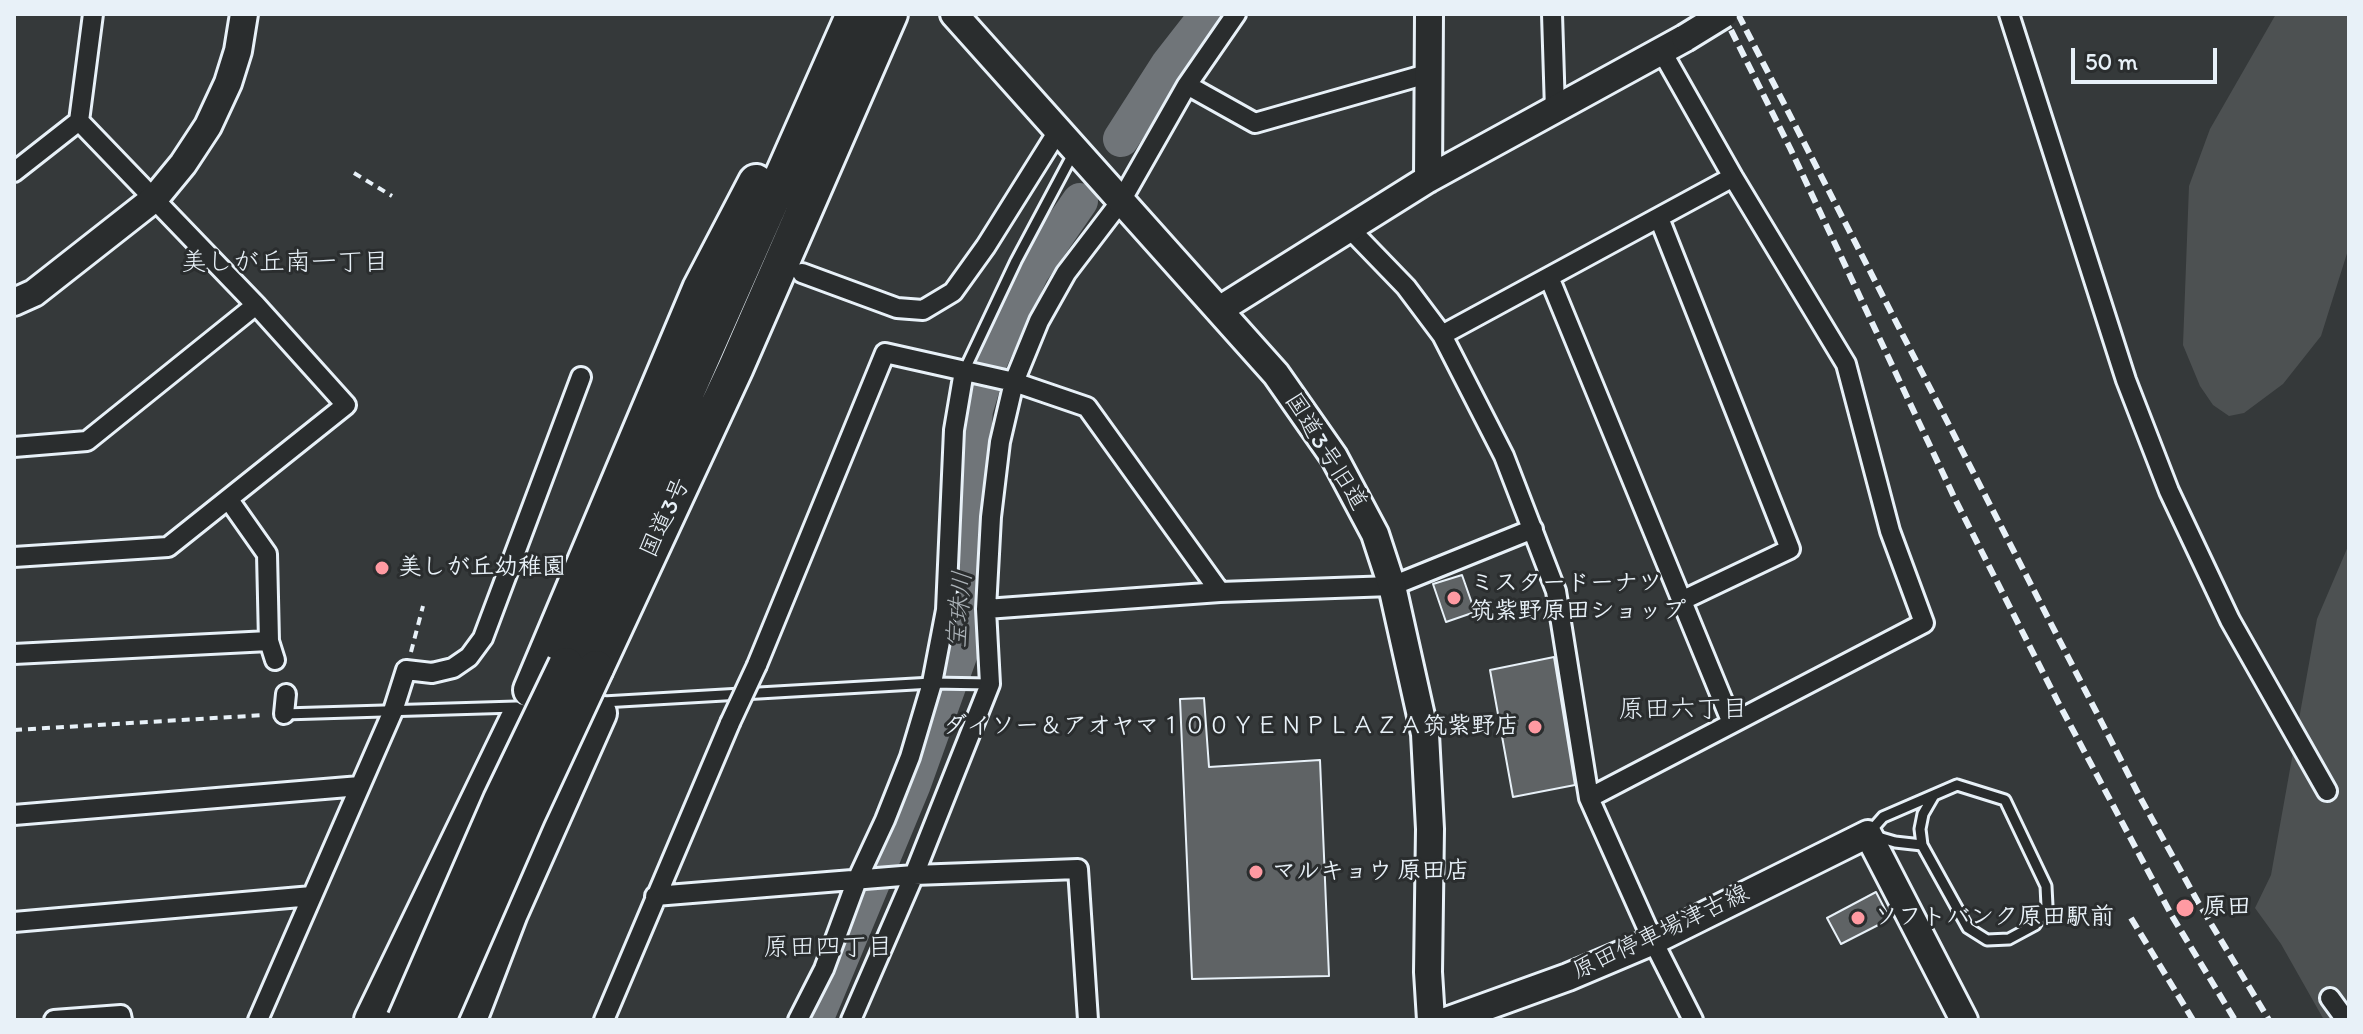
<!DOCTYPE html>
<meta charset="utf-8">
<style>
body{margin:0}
#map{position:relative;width:2363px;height:1034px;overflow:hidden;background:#35393a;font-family:Itim,sans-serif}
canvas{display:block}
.frame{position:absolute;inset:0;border:16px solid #e8f1f8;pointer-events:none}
.scale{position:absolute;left:2071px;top:48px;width:146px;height:36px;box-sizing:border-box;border:4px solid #e8f1f8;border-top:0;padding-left:10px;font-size:24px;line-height:28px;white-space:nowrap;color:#e8f1f8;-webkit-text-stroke:6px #2a2d2e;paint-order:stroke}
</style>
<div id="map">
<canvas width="2363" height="1034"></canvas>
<div class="frame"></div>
<div class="scale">50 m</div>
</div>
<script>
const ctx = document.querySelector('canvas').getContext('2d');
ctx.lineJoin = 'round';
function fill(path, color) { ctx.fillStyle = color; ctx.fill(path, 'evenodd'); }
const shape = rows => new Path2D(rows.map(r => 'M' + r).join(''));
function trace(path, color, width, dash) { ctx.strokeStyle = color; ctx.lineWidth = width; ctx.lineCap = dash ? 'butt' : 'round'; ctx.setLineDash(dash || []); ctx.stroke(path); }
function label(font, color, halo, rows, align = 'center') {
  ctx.font = font + ' Itim,"Klee One",sans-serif'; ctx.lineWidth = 6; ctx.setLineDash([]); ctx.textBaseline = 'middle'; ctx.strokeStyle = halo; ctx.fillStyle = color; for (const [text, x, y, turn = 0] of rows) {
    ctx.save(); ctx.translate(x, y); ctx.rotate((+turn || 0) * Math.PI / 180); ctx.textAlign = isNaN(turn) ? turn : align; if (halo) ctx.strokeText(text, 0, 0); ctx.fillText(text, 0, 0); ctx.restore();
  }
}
fill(shape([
 [2276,14,2349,14,2349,247,2321,336,2283,384,2244,413,2229,416,2213,405,2200,386,2183,345,2189,186,2210,129],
 [2349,544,2349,1020,2324,1020,2281,944,2255,908,2271,875,2317,619]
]), '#4d5152');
trace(shape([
 [1121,139,1169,64,1208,14],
 [815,1020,913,784,960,653,960,592,975,410,990,360,1031,272,1080,201]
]), '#707579', 36);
const building = shape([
 [1462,575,1475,612,1446,622,1433,584,1462,575],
 [1554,657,1575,785,1513,797,1490,670,1554,657],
 [1204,698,1209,767,1320,760,1329,976,1192,979,1180,699,1204,698],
 [1876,892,1890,919,1841,944,1827,918,1876,892]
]);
fill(building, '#5f6365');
trace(building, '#e8f1f8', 2);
const lane = shape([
 [964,371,1016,261,1074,152],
 [603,702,932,683,990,684],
 [284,714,516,707],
 [1957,785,2005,800,2046,886,2047,906,2035,925,2009,939,1987,940,1968,928,1922,845,1895,842,1868,834,1883,817,1957,785],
 [1922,845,1920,829,1923,814,1934,795]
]);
const street = shape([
 [1552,14,1555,110],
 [2009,14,2126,380,2169,491,2230,620,2327,791],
 [1187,85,1255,123,1427,74],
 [14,172,79,121,93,14],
 [1659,218,1790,549,1681,601],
 [1349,228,1406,287,1442,335,1504,456,1556,591,1589,798,1653,941,1693,1020],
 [802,273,897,308,923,310,953,292,986,246,1058,131],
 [1549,277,1732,723],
 [1442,335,1733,177],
 [14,447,87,441,256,305],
 [229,500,267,554,269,641,275,660],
 [14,557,168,547,346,405,256,305,79,121],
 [986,609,1220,592,1392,586,1533,529],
 [14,654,269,641],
 [757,665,885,353,1014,382,1087,407,1220,592],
 [284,714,286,694],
 [1589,798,1924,623,1890,531,1846,364,1733,177,1661,50],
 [14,815,360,786],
 [655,896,914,875,1078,869,1088,1020],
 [14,922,312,896],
 [2330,998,2346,1020],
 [54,1020,121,1015,122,1020],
 [258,1020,393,711,406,670,432,673,453,668,469,657,483,638,581,377],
 [604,1020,730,723],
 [798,1020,824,969,857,880,885,820,910,757,932,683,946,610,954,430,964,371],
 [851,1020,914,875,990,684,986,609,991,517,1000,442,1014,382,1039,321,1066,273,1121,201,1187,85,1236,14]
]);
const secondary = shape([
 [954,14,1276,374,1334,457,1375,534,1392,586,1425,734,1430,829,1428,972,1431,1020],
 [1428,179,1429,14],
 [14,302,34,293,155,198,183,164,208,126,228,83,238,51,244,14],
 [1219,310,1428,179,1685,38],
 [1449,1020,1568,977,1653,941,1868,834,1964,1020]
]);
const highway = shape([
 [566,665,854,14],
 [596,668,736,367,890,14],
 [531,690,700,289,756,182],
 [372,1020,517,721],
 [469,1020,510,913,599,713]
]);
trace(lane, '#e8f1f8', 15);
trace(street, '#e8f1f8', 24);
trace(secondary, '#e8f1f8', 32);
trace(highway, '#e8f1f8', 40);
trace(shape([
 [354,173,392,196],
 [411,652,423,606],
 [14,730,265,715]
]), '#e8f1f8', 4, [8, 6]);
trace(lane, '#2a2d2e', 9);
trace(street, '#2a2d2e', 18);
trace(secondary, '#2a2d2e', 26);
trace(highway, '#2a2d2e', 34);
trace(shape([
 [1723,14,1790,148,1955,499,2058,702,2172,916,2235,1020],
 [1738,14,2141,799,2198,902,2269,1020],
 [2131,918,2193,1020]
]), '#e8f1f8', 6, [12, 6]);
const streetBridge = shape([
 [730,723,757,665]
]);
const secondaryBridge = shape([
 [1685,38,1724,14]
]);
const highwayBridge = shape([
 [405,1020,501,800,566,665],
 [438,1020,528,814,596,668]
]);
trace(streetBridge, '#e8f1f8', 24, []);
trace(secondaryBridge, '#e8f1f8', 32, []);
trace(highwayBridge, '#e8f1f8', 40, []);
trace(streetBridge, '#2a2d2e', 18);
trace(secondaryBridge, '#2a2d2e', 26);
trace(highwayBridge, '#2a2d2e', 34);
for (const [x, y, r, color] of [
 [382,568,8,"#ff9aa2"],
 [1454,598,8,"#ff9aa2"],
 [1535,727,8,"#ff9aa2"],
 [1256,872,8,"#ff9aa2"],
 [2185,908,10,"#ff9aa2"],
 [1858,918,8,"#ff9aa2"]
]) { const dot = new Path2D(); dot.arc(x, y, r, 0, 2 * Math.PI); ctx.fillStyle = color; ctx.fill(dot); trace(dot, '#2a2d2e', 3); }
label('24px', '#e8f1f8', '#2a2d2e', [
 ["国道3号旧道",1325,452,58],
 ["国道3号",666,518,-65],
 ["原田停車場津古線",1661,933,-25]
]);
label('bold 24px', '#e8f1f8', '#2a2d2e', [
 ["美しが丘幼稚園",398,568],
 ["ミスタードーナツ",1470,584],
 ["筑紫野原田ショップ",1470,612],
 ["ダイソー＆アオヤマ１００ＹＥＮＰＬＡＺＡ筑紫野店",1519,727,"right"],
 ["マルキョウ 原田店",1272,872],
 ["原田",2203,908],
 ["ソフトバンク原田駅前",1874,918]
], 'left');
label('26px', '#e8f1f8', '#2a2d2e', [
 ["美しが丘南一丁目",285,263],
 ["原田六丁目",1683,710],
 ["原田四丁目",828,948]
]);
label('italic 26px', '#acb3b8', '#2a2d2e', [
 ["宝珠川",961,610,-85]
]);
</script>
